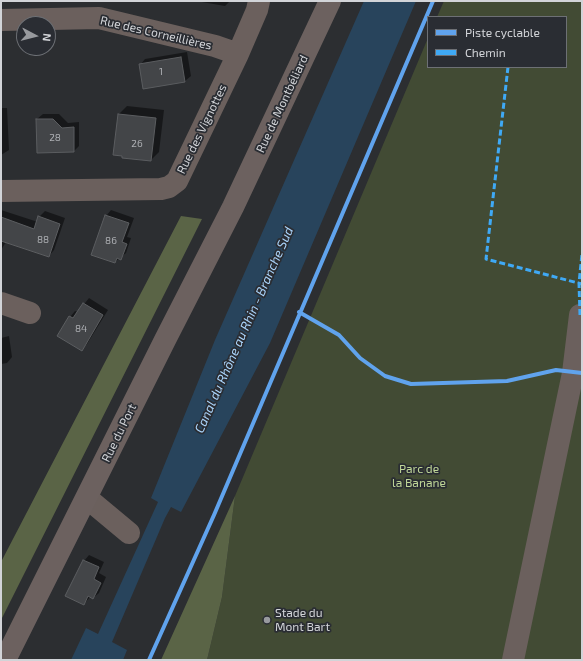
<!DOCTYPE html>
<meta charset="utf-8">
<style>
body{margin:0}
#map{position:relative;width:583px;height:661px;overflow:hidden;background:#2c2e31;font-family:"Exo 2",sans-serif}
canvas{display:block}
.frame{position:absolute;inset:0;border:2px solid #d2d4d8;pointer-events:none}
.legend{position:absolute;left:427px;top:16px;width:140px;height:52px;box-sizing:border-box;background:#2a2d33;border:1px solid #6d7075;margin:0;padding:5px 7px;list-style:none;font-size:12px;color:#d2d4d8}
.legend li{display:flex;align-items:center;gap:8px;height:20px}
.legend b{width:20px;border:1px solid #6d7075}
.north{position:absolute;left:16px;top:16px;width:40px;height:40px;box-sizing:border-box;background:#2a2d33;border:1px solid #6d7075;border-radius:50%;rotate:97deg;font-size:11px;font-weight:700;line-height:16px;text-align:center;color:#d2d4d8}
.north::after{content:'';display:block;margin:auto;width:14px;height:18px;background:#989a9e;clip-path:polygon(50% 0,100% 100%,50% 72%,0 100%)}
</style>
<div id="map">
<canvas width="583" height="661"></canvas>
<div class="frame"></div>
<ul class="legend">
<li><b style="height:5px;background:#60a3ed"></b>Piste cyclable</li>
<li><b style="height:5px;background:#3fa9f5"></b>Chemin</li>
</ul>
<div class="north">N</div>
</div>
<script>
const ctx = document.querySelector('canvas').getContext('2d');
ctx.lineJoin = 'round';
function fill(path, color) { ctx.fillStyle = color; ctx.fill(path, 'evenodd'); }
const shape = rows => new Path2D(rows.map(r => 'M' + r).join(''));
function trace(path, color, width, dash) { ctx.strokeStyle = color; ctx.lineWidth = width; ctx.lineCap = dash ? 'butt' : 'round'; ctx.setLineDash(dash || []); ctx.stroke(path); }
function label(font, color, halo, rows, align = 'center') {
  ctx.font = font + ' "Exo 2",sans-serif'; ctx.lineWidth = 3.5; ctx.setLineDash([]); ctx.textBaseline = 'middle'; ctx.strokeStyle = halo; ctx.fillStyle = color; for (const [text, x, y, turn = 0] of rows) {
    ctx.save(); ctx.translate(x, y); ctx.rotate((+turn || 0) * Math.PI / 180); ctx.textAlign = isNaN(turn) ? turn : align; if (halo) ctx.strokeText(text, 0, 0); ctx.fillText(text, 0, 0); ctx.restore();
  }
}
fill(shape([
 [444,1,582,1,582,660,207,660,222,597,235,496,428,38,428,67,566,67,566,17,437,17]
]), '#424b34');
fill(shape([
 [181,216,202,219,1,620,1,562],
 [235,496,222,597,207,660,161,660]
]), '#5a6446');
fill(shape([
 [364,1,416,1,270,343,181,512,171,507,165,518,112,642,127,650,123,660,71,660,86,628,98,634,158,502,151,498,215,340]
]), '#28445c');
fill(shape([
 [196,1,230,1,225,6],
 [187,52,191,76,185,81,144,88,140,65,145,59],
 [127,106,164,110,159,152,151,160,119,114],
 [1,108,7,108,9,150,1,155],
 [43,114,59,114,68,123,79,122,79,146,74,151,37,119],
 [1,210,38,222,39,217,45,211,65,218,54,250,49,256,6,242,1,250],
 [111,210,134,218,127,237,131,238,126,253,115,262,106,216],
 [89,298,108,310,87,344,81,350,70,317,75,311,78,312],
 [9,336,12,357,7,363,1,364,1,338],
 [89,555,104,562,99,573,106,577,99,593,93,598,90,597,84,604,84,561]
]), '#0007');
const building = shape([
 [181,57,185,82,143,89,139,64,181,57],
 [118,114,156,118,151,161,122,158,122,156,113,155,118,114],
 [36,119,53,119,62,128,74,127,74,152,37,153,36,119],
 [105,215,129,223,122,242,127,244,121,260,117,258,115,263,91,255,105,215],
 [38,216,60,224,49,257,1,241,1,217,34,229,38,216],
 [83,303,103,315,82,351,57,336,69,316,73,318,83,303],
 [83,560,99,567,94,579,101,583,93,599,88,596,84,605,65,596,83,560]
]);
fill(building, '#434548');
trace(building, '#5b5d60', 1);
trace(shape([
 [1,20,99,18,215,46,238,54],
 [1,191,161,189,169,187,177,181,238,54,257,10,259,1],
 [1,303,30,313],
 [87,498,129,533],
 [513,660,573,373,580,315]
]), '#6b605d', 22);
trace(shape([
 [5,660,165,340,233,207,330,1]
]), '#6c615f', 22);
trace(shape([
 [508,67,486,259,582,284],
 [580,315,579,283,582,254]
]), '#3fa9f5', 3, [6, 3]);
trace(shape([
 [299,312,339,335,360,358,385,376,411,384,507,381,556,370,582,373],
 [149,660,214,515,433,1]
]), '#60a3ed', 4);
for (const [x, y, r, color] of [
 [267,620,4,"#989a9e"]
]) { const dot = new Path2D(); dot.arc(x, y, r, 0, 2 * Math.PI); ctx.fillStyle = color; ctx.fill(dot); trace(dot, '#2a2d33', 1.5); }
label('10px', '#aeb0b4', null, [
 ["1",161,72],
 ["28",55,138],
 ["26",137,144],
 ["88",43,240],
 ["86",111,241],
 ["84",81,329]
]);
label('12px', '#d2d4d8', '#2a2d33', [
 ["Rue des Corneillières",156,33,13],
 ["Rue de Montbéliard",282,104,-65],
 ["Rue des Vignottes",202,129,-64],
 ["Rue du Port",119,433,-64]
]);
label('12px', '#c0d798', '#2a2d33', [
 ["Parc de",419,469],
 ["la Banane",419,483]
]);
label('12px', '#d2d4d8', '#2a2d33', [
 ["Stade du",275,613],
 ["Mont Bart",275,627]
], 'left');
label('italic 13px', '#abd5fc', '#2a2d33', [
 ["Canal du Rhône au Rhin - Branche Sud",244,330,-66]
]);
</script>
